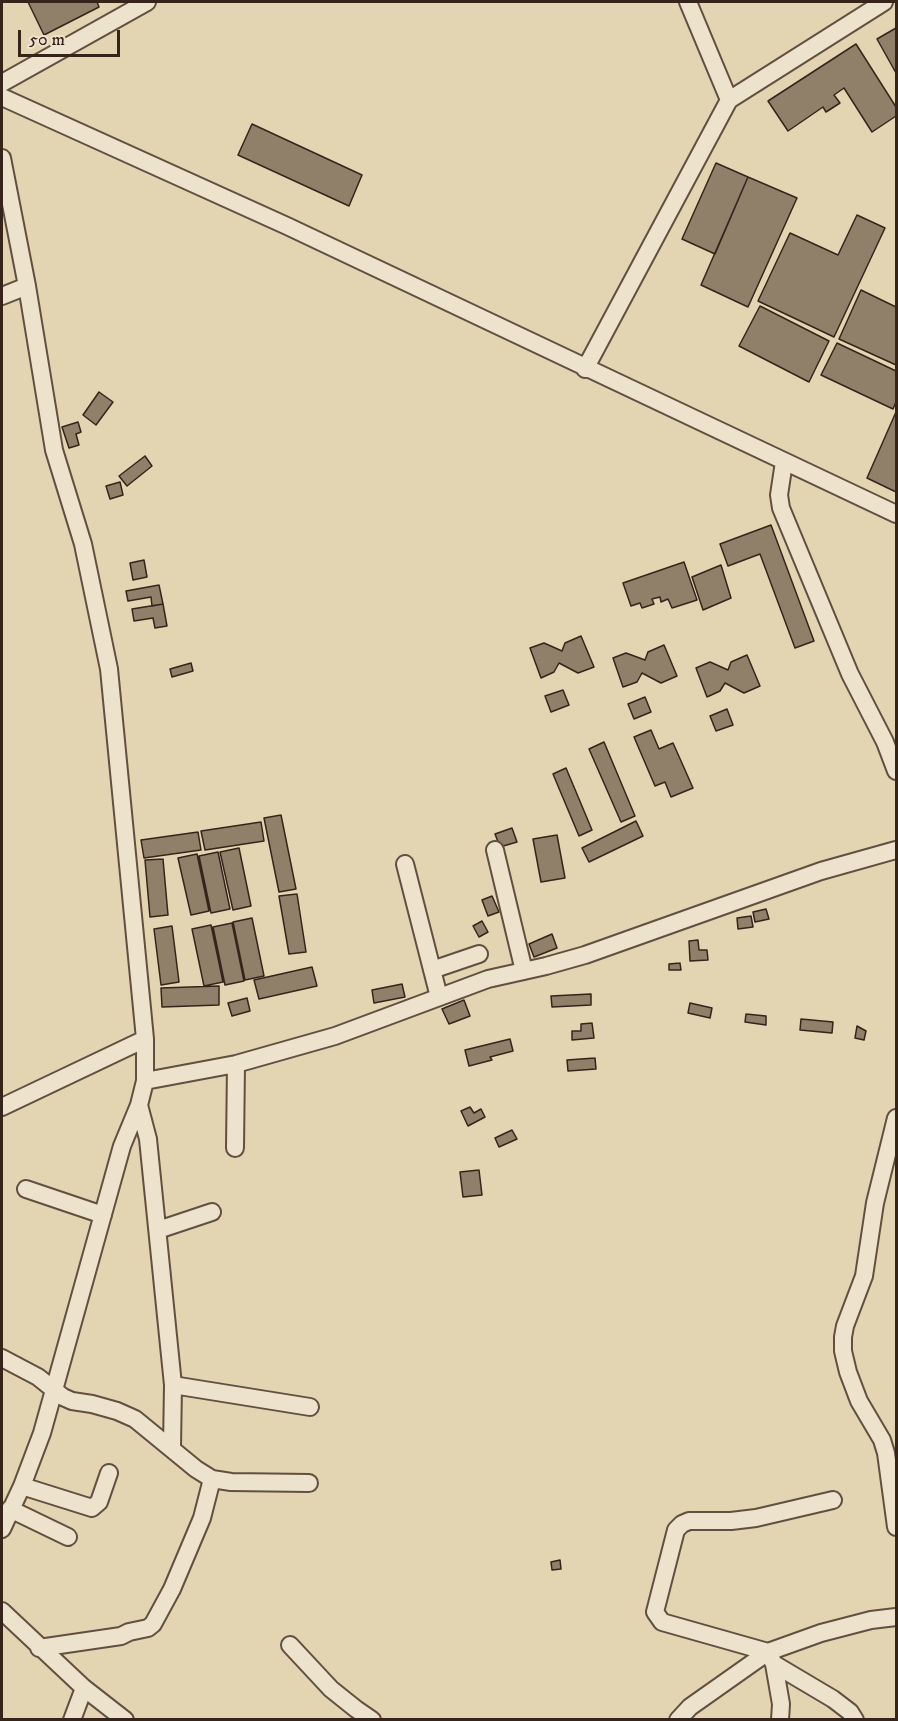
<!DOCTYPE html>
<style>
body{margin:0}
#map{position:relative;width:898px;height:1721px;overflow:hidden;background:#e3d4b2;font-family:"IM FELL DW Pica",serif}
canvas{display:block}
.frame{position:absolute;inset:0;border:3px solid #36241b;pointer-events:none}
.scale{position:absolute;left:18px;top:30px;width:102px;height:27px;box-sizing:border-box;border:3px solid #36241b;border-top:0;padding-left:8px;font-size:18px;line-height:21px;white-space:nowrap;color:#36241b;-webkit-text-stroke:4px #ede3cd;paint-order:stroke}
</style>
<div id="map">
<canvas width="898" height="1721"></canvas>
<div class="frame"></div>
<div class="scale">50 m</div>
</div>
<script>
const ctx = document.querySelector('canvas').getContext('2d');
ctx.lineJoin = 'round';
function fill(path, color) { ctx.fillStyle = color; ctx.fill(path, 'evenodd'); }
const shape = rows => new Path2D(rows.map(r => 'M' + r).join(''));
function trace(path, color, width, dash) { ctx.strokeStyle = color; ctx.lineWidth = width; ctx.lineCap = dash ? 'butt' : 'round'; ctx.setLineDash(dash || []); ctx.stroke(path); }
const building = shape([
 [28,2,97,2,99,7,44,35,28,2],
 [896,28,896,73,877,39,896,28],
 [856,44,896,107,896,116,872,132,844,88,834,95,840,103,826,112,823,107,788,131,768,101,856,44],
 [252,124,362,175,349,206,238,155,252,124],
 [716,163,748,177,715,254,682,239,716,163],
 [748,177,797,198,748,307,701,285,748,177],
 [857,215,885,228,834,337,758,301,790,233,838,255,857,215],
 [861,290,896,307,896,365,839,339,861,290],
 [760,306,829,341,809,382,739,346,760,306],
 [837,343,896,371,896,402,893,409,821,375,837,343],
 [99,392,113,402,96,425,83,415,99,392],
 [896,412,896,492,867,478,896,412],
 [78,422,81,432,76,434,79,445,69,448,62,427,78,422],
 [145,456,152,466,127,486,119,476,145,456],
 [120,482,123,495,110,499,106,486,120,482],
 [771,525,814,641,795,648,760,554,728,566,720,544,771,525],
 [144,560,147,577,133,580,130,563,144,560],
 [684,562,697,600,672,608,668,599,661,602,660,597,652,599,654,604,642,608,640,603,631,606,623,583,684,562],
 [721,565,731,598,703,610,692,577,721,565],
 [159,585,163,604,152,606,151,597,128,601,126,591,159,585],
 [163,604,167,626,155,628,153,618,134,621,132,609,163,604],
 [581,636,594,667,578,673,559,663,554,672,541,678,530,648,544,643,562,651,565,643,581,636],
 [664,645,677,676,661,683,642,673,637,682,623,687,613,658,626,653,645,660,648,652,664,645],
 [747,655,760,686,744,693,725,683,720,691,707,697,696,668,710,662,728,670,731,662,747,655],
 [191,663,193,671,172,677,170,669,191,663],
 [563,690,569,705,551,712,545,696,563,690],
 [645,697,651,712,634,719,628,704,645,697],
 [727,709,733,725,716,731,710,716,727,709],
 [651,730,659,749,673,743,693,788,671,797,665,782,655,786,634,737,651,730],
 [604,742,635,816,621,822,589,749,604,742],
 [566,768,592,830,579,836,553,774,566,768],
 [281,815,296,889,279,892,264,818,281,815],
 [636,821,643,836,589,862,582,848,636,821],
 [261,822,264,841,205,850,201,831,261,822],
 [512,828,517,842,500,847,495,834,512,828],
 [198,832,201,850,144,858,141,840,198,832],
 [557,835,565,878,541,882,533,839,557,835],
 [239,848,251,906,233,910,220,852,239,848],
 [218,852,230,909,211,913,199,856,218,852],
 [197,854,209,911,191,915,178,858,197,854],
 [163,859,168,915,150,917,145,860,163,859],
 [297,894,306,952,289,954,279,896,297,894],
 [492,896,499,912,488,916,482,900,492,896],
 [766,909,769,919,755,922,753,912,766,909],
 [751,916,753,927,738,929,737,918,751,916],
 [252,918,264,976,245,980,233,922,252,918],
 [482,921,488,932,479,937,473,926,482,921],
 [232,923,244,981,225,985,213,927,232,923],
 [211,925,223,982,204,986,192,929,211,925],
 [172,926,179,982,161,985,154,929,172,926],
 [552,934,557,948,534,957,529,944,552,934],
 [698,940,699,950,707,950,708,960,690,961,689,941,698,940],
 [680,963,681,970,669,970,669,964,680,963],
 [312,967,317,986,259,999,254,980,312,967],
 [402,984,405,997,374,1003,372,990,402,984],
 [219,986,219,1005,162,1007,161,988,219,986],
 [591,994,591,1005,552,1007,551,996,591,994],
 [247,998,250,1011,232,1016,228,1003,247,998],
 [464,1000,470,1016,449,1024,442,1009,464,1000],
 [690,1003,712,1008,710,1018,688,1013,690,1003],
 [746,1014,766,1016,766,1025,745,1022,746,1014],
 [801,1019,833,1022,832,1033,800,1030,801,1019],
 [592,1023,594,1038,572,1040,572,1031,581,1031,581,1024,592,1023],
 [857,1026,866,1031,864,1040,855,1038,857,1026],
 [510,1039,513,1051,490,1057,492,1060,469,1066,465,1050,510,1039],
 [595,1058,596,1069,568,1071,567,1060,595,1058],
 [470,1107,474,1113,481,1109,485,1117,468,1126,461,1111,470,1107],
 [512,1130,517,1139,499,1147,495,1138,512,1130],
 [479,1170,482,1195,463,1197,460,1172,479,1170],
 [560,1560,561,1569,552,1570,551,1562,560,1560]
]);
fill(building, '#90806a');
trace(building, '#36241b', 1.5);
const minor = shape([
 [688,2,729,100],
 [2,83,147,2],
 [2,97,287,226,896,514],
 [2,158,27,286,54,450,83,544,109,669,145,1039,145,1081,139,1105,122,1146,42,1433,22,1486,2,1529],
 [2,296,27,286],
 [585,369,729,100,884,2],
 [784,462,779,495,781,508,850,674,885,742,896,771],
 [495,850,524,971],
 [405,864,439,997],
 [432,970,479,954],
 [145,1081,236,1064,335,1036,488,979,546,966,585,955,821,871,896,850],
 [139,1105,148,1139,173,1385,172,1448],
 [2,1107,145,1039],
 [896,1118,875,1203,864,1276,845,1326,843,1337,843,1351,848,1372,859,1401,882,1440,886,1453,896,1527],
 [235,1148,236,1064],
 [26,1189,103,1215],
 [158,1230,212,1212],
 [2,1358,38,1377,63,1397,72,1401,92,1404,117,1411,135,1419,196,1469,212,1479,231,1482,309,1483],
 [173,1385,310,1407],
 [22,1486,92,1508,99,1502,109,1473],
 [833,1500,756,1518,731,1521,689,1521,682,1524,676,1530,655,1612,662,1622,768,1652,774,1664,833,1699,850,1712,855,1720],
 [10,1509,68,1537],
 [2,1611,84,1688,125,1720],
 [290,1645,331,1689,356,1709,372,1720],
 [39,1648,121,1636,129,1632,148,1628,153,1624,172,1589,202,1518,212,1479],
 [774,1664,781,1704,780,1720],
 [72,1720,84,1688],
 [678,1720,690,1707,768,1652,821,1633,871,1620,896,1617]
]);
trace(minor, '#615041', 20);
trace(minor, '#ede3cd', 16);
</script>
